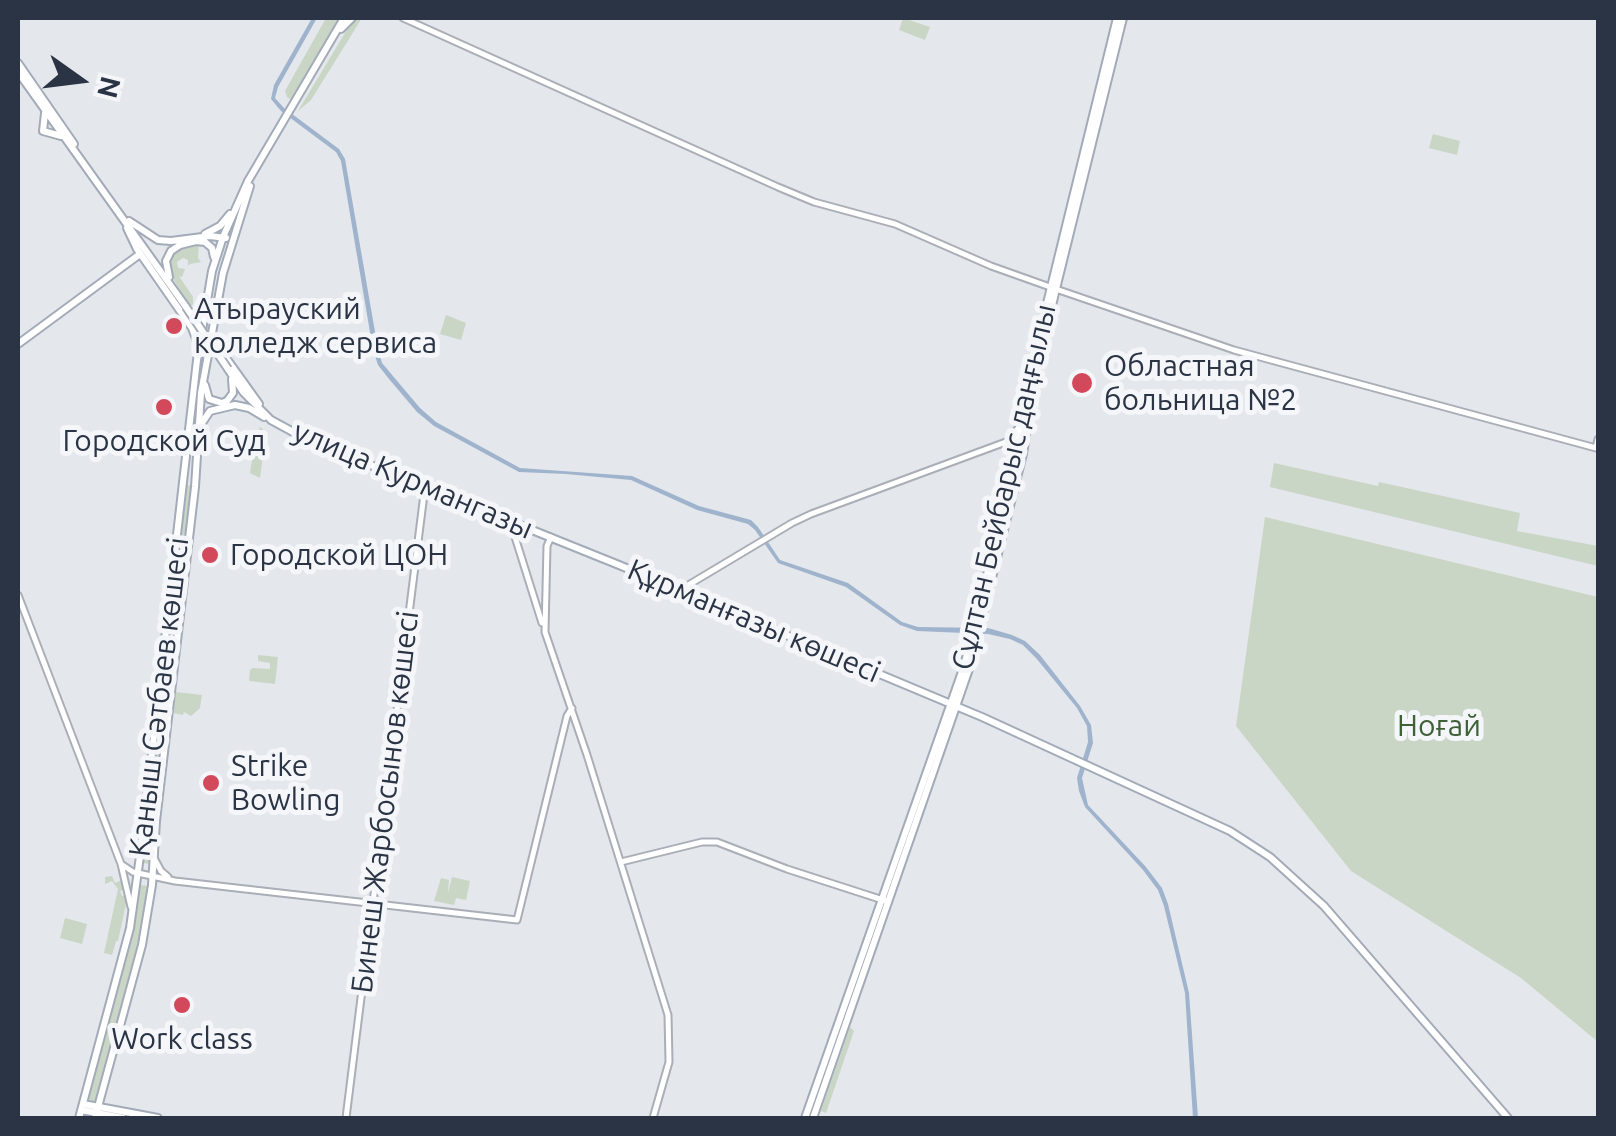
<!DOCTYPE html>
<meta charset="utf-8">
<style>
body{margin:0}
#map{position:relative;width:1616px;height:1136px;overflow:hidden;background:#e4e7ec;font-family:Ubuntu,sans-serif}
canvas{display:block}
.frame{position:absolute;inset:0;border:20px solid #2b3445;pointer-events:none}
.north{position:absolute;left:30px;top:30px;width:100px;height:100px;-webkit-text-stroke:8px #f4f6f9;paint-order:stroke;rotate:104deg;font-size:28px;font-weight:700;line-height:40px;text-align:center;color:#2b3445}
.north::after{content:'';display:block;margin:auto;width:35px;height:45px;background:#2b3445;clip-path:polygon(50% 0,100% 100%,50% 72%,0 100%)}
</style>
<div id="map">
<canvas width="1616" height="1136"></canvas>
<div class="frame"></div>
<div class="north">N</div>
</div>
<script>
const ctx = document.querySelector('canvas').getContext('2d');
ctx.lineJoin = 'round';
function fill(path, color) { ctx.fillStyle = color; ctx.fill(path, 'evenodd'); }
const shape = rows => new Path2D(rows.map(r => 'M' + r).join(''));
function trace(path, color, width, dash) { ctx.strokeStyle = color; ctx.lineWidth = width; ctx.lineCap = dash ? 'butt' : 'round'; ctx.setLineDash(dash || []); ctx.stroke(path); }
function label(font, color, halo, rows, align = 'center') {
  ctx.font = font + ' Ubuntu,sans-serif'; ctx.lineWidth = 10; ctx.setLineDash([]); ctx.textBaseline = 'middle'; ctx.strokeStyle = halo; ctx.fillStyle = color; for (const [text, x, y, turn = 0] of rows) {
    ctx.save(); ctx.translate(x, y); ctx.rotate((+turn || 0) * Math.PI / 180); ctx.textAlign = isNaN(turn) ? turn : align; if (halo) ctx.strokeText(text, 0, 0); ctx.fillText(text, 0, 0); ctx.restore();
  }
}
fill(shape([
 [326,18,340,18,292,100,287,97,285,91],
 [354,18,362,18,311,100,298,111],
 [903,18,930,27,925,40,899,30],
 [1433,134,1460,141,1457,155,1429,148],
 [199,244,198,258,201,262,190,264,188,266,188,260,183,258,177,262,178,268,185,269,182,277,179,276,193,297,193,304,190,307,168,270,169,256,179,247],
 [446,315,466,323,461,340,440,334],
 [260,427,266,432,260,478,250,473,252,460,255,457,256,432,259,431],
 [1274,463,1378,486,1379,482,1520,513,1517,531,1598,546,1598,566,1270,487],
 [186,485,193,486,180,596,174,595],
 [1265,517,1598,597,1598,1042,1521,978,1351,871,1236,726],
 [168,650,173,650,153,820,150,864,142,863],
 [258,655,278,657,275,684,249,681,250,670,253,668,270,669,270,663,258,661],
 [176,692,202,695,200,708,191,716,184,712,183,715,173,713],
 [112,876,115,883,122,880,125,889,120,891,122,896,126,895,127,899,118,941,116,941,112,955,104,953,118,889,112,881,105,884,105,877],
 [452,877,470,881,466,900,456,898,454,905,434,901,441,878,449,880,448,893],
 [138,885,149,886,143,924,96,1102,88,1100,126,960,135,918],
 [65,918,87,924,82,944,60,938],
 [850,1027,854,1031,826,1113,821,1111]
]), '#c9d6c5');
fill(shape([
 [312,18,317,18,278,87,275,98,284,108,339,149,345,159,378,349,382,363,420,408,436,422,520,468,632,476,699,506,751,520,758,527,780,560,848,583,902,622,918,627,988,628,1012,635,1025,641,1040,655,1080,706,1091,725,1093,743,1082,778,1088,805,1146,867,1162,888,1168,904,1189,993,1198,1118,1193,1118,1185,993,1164,906,1158,890,1143,870,1085,807,1079,791,1077,778,1088,742,1087,726,1077,708,1036,658,1023,645,1010,639,988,634,917,631,900,625,846,587,778,563,755,530,748,524,697,510,631,480,566,474,519,472,434,426,417,412,389,379,378,365,373,350,341,161,336,152,281,111,271,99,274,85]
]), '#9fb4cc');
const secondary = shape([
 [403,18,778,187,814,202,895,224,991,266,1050,287,1234,350,1596,448,1598,439],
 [510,521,542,623],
 [551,537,547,546,545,632,587,755,668,1015,669,1062,653,1118],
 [680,590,792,523,811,514,1022,436],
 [18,595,121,864,131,907],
 [154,858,161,871,168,877],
 [621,862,702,842,717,842,787,869,886,901],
 [121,864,133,872,175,881,517,920,567,716,572,708],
 [346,1118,425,486]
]);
const primary = shape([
 [341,29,352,18],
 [18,63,74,144],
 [18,72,186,307],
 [45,113,43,131,61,136],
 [129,221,158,240,171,241,210,236,226,238],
 [127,228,137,249,192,328,198,344],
 [205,234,220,226,230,214],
 [169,277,166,261,171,251,180,245,196,241,205,242,212,248,214,257],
 [214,336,216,344,259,404],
 [18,344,140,254],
 [228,369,244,393,271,420,306,439,619,565,982,717,1230,831,1270,857,1324,906,1508,1118],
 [205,385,209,399,222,403,227,401,233,393,232,379],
 [202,423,210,411,235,405,249,408,264,417],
 [1007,442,1019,428],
 [83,1104,158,1118],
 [81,1110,123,1118],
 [79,1118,130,928,141,849,197,360,212,271,223,237,248,181,344,18],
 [95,1118,142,945,152,885,156,821,195,487,201,393,223,273,250,186],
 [805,1118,964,666,1018,452,1022,418,1039,336,1117,18],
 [813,1118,969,669,1023,454,1033,391,1054,297,1123,18]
]);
trace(secondary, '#a9aeb7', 9);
trace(primary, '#a3abb8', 10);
trace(secondary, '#fff', 5);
trace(primary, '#fff', 6);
const primaryBridge = shape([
 [186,307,228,369]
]);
trace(primaryBridge, '#a3abb8', 10, []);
trace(primaryBridge, '#fff', 6);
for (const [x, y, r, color] of [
 [174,326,10,"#d1495b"],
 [1082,383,12,"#d1495b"],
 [164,407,10,"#d1495b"],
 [210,555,10,"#d1495b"],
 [211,783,10,"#d1495b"],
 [182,1005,10,"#d1495b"]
]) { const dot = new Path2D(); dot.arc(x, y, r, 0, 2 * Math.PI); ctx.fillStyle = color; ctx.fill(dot); trace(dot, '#f4f6f9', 4); }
label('30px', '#2b3445', '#f4f6f9', [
 ["Атырауский",194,309],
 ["колледж сервиса",194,343],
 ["Областная",1104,366],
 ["больница №2",1104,400],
 ["Городской Суд",164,441,"center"],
 ["Городской ЦОН",230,555],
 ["Strike",231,766],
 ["Bowling",231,800],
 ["Work class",182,1039,"center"]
], 'left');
label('30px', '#2b3445', '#f4f6f9', [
 ["улица Курмангазы",413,480,23],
 ["Сұлтан Бейбарыс даңғылы",1004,487,-77],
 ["Құрманғазы көшесі",754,621,23],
 ["Қаныш Сәтбаев көшесі",159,697,-83],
 ["Бинеш Жарбосынов көшесі",385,802,-83]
]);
label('30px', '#3f6138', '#f4f6f9', [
 ["Ноғай",1439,726]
]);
</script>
